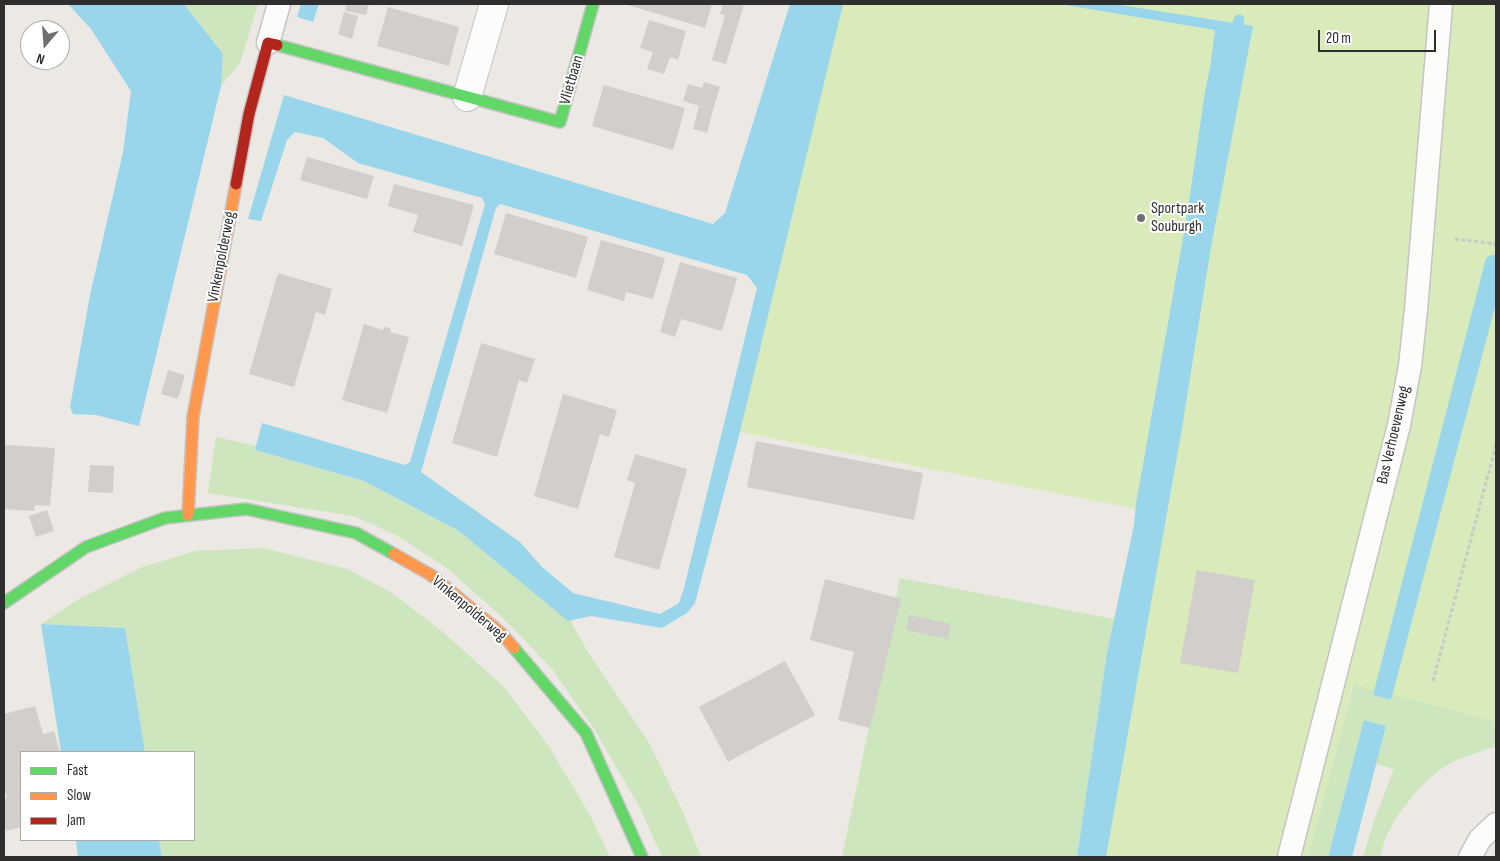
<!DOCTYPE html>
<style>
body{margin:0}
#map{position:relative;width:1500px;height:861px;overflow:hidden;background:#ece8e4;font-family:"Sofia Sans Condensed",sans-serif}
canvas{display:block}
.frame{position:absolute;inset:0;border:5px solid #2e2e2e;pointer-events:none}
.legend{position:absolute;left:20px;top:751px;width:175px;height:90px;box-sizing:border-box;background:#fff;border:1px solid #ababab;margin:0;padding:6px 9px;list-style:none;font-size:15px;color:#2e2e2e}
.legend li{display:flex;align-items:center;gap:10px;height:25px}
.legend b{width:25px;border:1px solid #ababab}
.north{position:absolute;left:20px;top:20px;width:50px;height:50px;box-sizing:border-box;background:#fff;border:1px solid #ababab;border-radius:50%;rotate:198deg;font-size:14px;font-weight:700;line-height:20px;text-align:center;color:#2e2e2e}
.north::after{content:'';display:block;margin:auto;width:18px;height:22px;background:#706f6e;clip-path:polygon(50% 0,100% 100%,50% 72%,0 100%)}
.scale{position:absolute;left:1318px;top:30px;width:118px;height:22px;box-sizing:border-box;border:2px solid #2e2e2e;border-top:0;padding-left:6px;font-size:15px;line-height:18px;white-space:nowrap;color:#2e2e2e;-webkit-text-stroke:4px #fff;paint-order:stroke}
</style>
<div id="map">
<canvas width="1500" height="861"></canvas>
<div class="frame"></div>
<ul class="legend">
<li><b style="height:6px;background:#63d668"></b>Fast</li>
<li><b style="height:6px;background:#ff974d"></b>Slow</li>
<li><b style="height:6px;background:#b3261e"></b>Jam</li>
</ul>
<div class="north">N</div>
<div class="scale">20 m</div>
</div>
<script>
const ctx = document.querySelector('canvas').getContext('2d');
ctx.lineJoin = 'round';
function fill(path, color) { ctx.fillStyle = color; ctx.fill(path, 'evenodd'); }
const shape = rows => new Path2D(rows.map(r => 'M' + r).join(''));
function trace(path, color, width, dash) { ctx.strokeStyle = color; ctx.lineWidth = width; ctx.lineCap = dash ? 'butt' : 'round'; ctx.setLineDash(dash || []); ctx.stroke(path); }
function label(font, color, halo, rows, align = 'center') {
  ctx.font = font + ' "Sofia Sans Condensed",sans-serif'; ctx.lineWidth = 4; ctx.setLineDash([]); ctx.textBaseline = 'middle'; ctx.strokeStyle = halo; ctx.fillStyle = color; for (const [text, x, y, turn = 0] of rows) {
    ctx.save(); ctx.translate(x, y); ctx.rotate((+turn || 0) * Math.PI / 180); ctx.textAlign = isNaN(turn) ? turn : align; if (halo) ctx.strokeText(text, 0, 0); ctx.fillText(text, 0, 0); ctx.restore();
  }
}
fill(shape([
 [184,4,258,4,240,63,221,86,223,54],
 [1465,264,1373,695,1391,700,1496,303,1496,746,1456,760,1441,769,1427,781,1414,794,1396,818,1385,839,1380,857,1363,857,1374,821,1394,769,1376,764,1386,726,1364,720,1328,857,1308,857],
 [216,437,256,446,255,450,364,481,459,531,568,620,570,620,589,654,648,741,683,812,701,857,662,857,639,806,593,727,552,669,504,619,447,568,396,535,353,516,208,493],
 [263,548,347,569,392,593,443,632,504,687,548,745,590,815,610,857,162,857,159,840,194,840,194,752,145,752,125,628,41,624,77,600,142,567,195,551],
 [900,578,1114,619,1107,653,1077,857,842,857]
]), '#cee6be');
fill(shape([
 [830,4,1496,4,1496,722,1353,684,1308,857,1091,857,1153,512,740,432]
]), '#d9eabb');
fill(shape([
 [68,4,184,4,223,54,221,86,139,426,96,415,73,414,70,407,90,295,123,152,131,91,91,29],
 [301,4,319,4,313,22,297,17],
 [790,4,843,4,740,432,695,603,687,613,662,628,591,616,568,621,459,531,364,481,255,450,262,423,405,465,410,462,485,204,482,198,358,163,323,138,295,132,287,140,261,221,248,219,284,95,713,224,725,213],
 [500,204,747,275,757,288,684,588,679,603,660,614,573,593,541,566,520,542,421,472,496,208],
 [1059,4,1114,4,1253,26,1211,247,1181,434,1106,857,1077,857,1107,653,1134,525,1136,504,1187,215,1205,92,1210,68,1215,30],
 [1492,255,1496,255,1496,303,1391,700,1373,695,1486,258],
 [41,624,125,628,145,752,61,752],
 [1364,720,1386,726,1352,857,1328,857],
 [76,840,159,840,162,857,78,857]
]), '#99d6ec');
trace(shape([
 [1236,38,1239,20]
]), '#99d6ec', 11);
fill(shape([
 [347,4,369,4,366,15,345,11],
 [624,4,712,4,705,28],
 [723,4,744,4,726,64,712,60,725,15,720,14],
 [388,7,459,27,449,66,377,46],
 [344,12,358,16,352,39,338,34],
 [649,20,686,31,678,60,670,57,664,74,647,69,653,52,640,48],
 [704,82,720,87,713,110,683,101,688,84,702,88],
 [604,85,685,108,673,150,592,126],
 [699,106,713,110,707,133,693,129],
 [307,157,374,176,367,199,300,180],
 [394,184,474,205,462,246,413,232,418,215,388,206],
 [506,213,588,237,576,278,494,254],
 [601,240,665,258,653,299,626,292,624,301,587,290],
 [680,262,737,278,722,331,681,319,675,337,660,332],
 [278,273,332,289,325,315,316,312,294,387,249,374],
 [364,324,383,330,384,327,391,328,390,332,409,337,387,413,342,400],
 [481,343,535,359,527,383,519,380,497,457,452,443],
 [168,370,185,375,178,399,161,394],
 [563,394,617,410,609,437,600,434,578,509,534,496],
 [756,441,923,473,914,520,747,487],
 [5,445,55,448,50,506,35,505,34,511,4,509],
 [635,454,687,469,659,570,614,557,635,483,627,480],
 [90,465,114,466,113,493,88,492],
 [47,510,54,531,36,537,29,516],
 [1197,570,1255,580,1238,673,1180,663],
 [825,579,901,599,870,728,838,720,854,652,810,640],
 [909,615,951,624,948,639,906,630],
 [785,661,815,715,728,762,699,707],
 [35,706,43,734,54,731,60,752,21,752,21,827,6,831,4,821,4,799,7,798,4,788,4,714]
]), '#d1cecb');
const lane = shape([
 [268,43,279,4],
 [1289,857,1399,425,1410,366,1416,310,1441,4],
 [1470,857,1480,839,1496,824]
]);
const street = shape([
 [467,97,494,4]
]);
const fast = shape([
 [277,45,560,122,593,4],
 [4,603,86,547,165,518,246,509,356,533,394,554],
 [514,648,586,733,642,857]
]);
const slow = shape([
 [188,515,193,417,236,184],
 [394,554,431,575,502,634,514,648]
]);
const jam = shape([
 [236,184,249,114,268,43,277,45]
]);
trace(lane, '#c5c4c5', 25);
trace(street, '#c5c4c5', 30);
trace(fast, '#c5c4c5', 14);
trace(slow, '#c5c4c5', 14);
trace(jam, '#c5c4c5', 14);
trace(shape([
 [1455,239,1496,244],
 [1433,681,1496,445]
]), '#c9c9c8', 3, [4, 2.5]);
trace(lane, '#fcfcfb', 22);
trace(street, '#fcfcfb', 28);
trace(fast, '#63d668', 11);
trace(slow, '#ff974d', 11);
trace(jam, '#b3261e', 11);
for (const [x, y, r, color] of [
 [1141,218,5,"#706f6e"]
]) { const dot = new Path2D(); dot.arc(x, y, r, 0, 2 * Math.PI); ctx.fillStyle = color; ctx.fill(dot); trace(dot, '#fff', 2); }
label('16px', '#2e2e2e', '#fff', [
 ["Vlietbaan",572,80,-74],
 ["Vinkenpolderweg",222,257,-79],
 ["Bas Verhoevenweg",1394,435,-77],
 ["Vinkenpolderweg",469,609,40]
]);
label('16px', '#2e2e2e', '#fff', [
 ["Sportpark",1151,209],
 ["Souburgh",1151,227]
], 'left');
</script>
